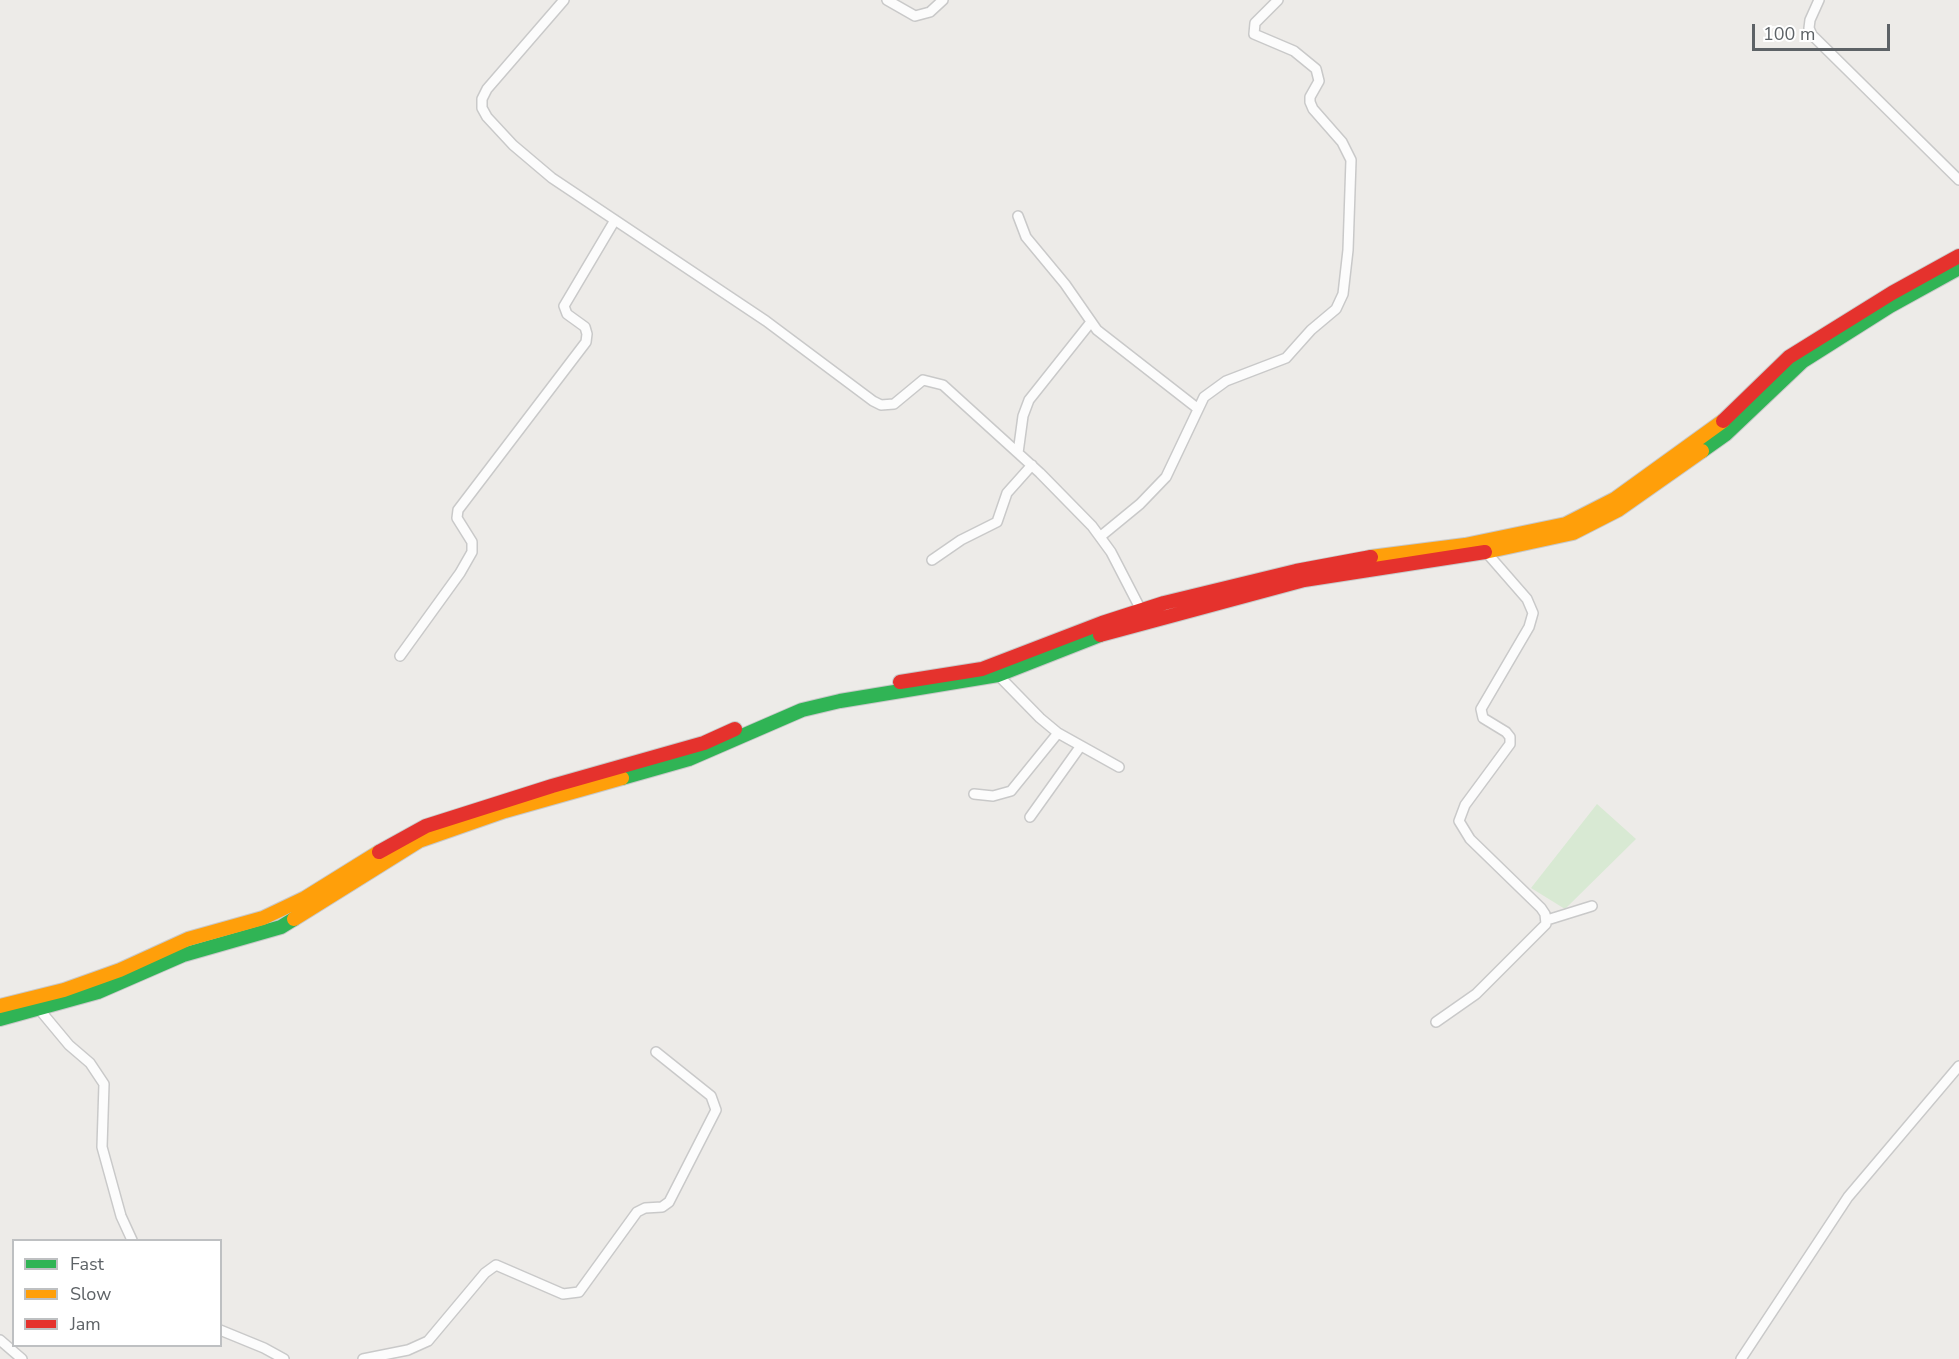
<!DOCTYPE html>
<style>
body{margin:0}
#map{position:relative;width:1959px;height:1359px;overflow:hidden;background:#edebe8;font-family:"Nunito Sans",sans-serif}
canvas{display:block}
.legend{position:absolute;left:12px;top:1239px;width:210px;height:108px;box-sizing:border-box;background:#fff;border:2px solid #bec0c2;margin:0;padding:8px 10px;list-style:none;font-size:18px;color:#5d6266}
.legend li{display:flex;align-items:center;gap:12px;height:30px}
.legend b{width:30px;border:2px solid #bec0c2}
.scale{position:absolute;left:1752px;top:24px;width:138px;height:27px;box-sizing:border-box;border:3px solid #5d6266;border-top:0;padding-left:8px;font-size:18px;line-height:21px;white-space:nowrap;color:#5d6266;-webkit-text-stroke:4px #fff;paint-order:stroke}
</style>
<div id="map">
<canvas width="1959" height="1359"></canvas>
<ul class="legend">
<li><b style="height:8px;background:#30b455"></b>Fast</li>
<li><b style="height:8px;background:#ff9f0a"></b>Slow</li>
<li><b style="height:8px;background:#e5322d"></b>Jam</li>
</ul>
<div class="scale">100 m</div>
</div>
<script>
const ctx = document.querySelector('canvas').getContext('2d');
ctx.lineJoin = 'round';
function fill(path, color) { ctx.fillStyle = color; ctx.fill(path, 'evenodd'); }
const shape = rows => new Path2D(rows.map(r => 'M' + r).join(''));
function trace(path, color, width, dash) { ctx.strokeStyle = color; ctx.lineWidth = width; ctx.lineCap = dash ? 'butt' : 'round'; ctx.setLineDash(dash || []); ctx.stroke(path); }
fill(shape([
 [1597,804,1636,839,1565,909,1531,888]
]), '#d8e9d3');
const street = shape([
 [564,0,487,89,482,99,482,108,487,117,513,145,552,178,766,321,873,401,881,405,894,404,923,380,943,385,1040,473,1092,526,1111,552,1141,610],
 [887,0,915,16,930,12,943,0],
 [1819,0,1810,20,1809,28,1812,35,1959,180],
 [1018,216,1026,237,1065,284,1097,330,1197,408],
 [1018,453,1023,416,1029,400,1091,322],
 [1101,536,1140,504,1166,477,1204,397,1226,381,1286,358,1311,330,1336,309,1343,294,1348,250,1351,160,1342,142,1313,109,1310,102,1310,97,1319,81,1316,69,1294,51,1254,34,1255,23,1278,0],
 [932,560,961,540,997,522,1007,493,1032,465],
 [400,656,460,573,472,552,472,542,457,518,458,510,586,342,587,334,585,327,567,314,564,306,615,220],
 [998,675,1040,718,1058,733,1119,767],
 [974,794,993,796,1011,791,1058,733],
 [1030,817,1080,747],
 [1547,920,1592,906],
 [39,1009,69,1045,90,1063,104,1084,102,1147,121,1216,132,1240],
 [1436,1022,1476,994,1546,924,1545,914,1541,908,1470,839,1459,821,1465,805,1510,744,1510,737,1506,732,1483,718,1481,709,1529,627,1533,613,1527,599,1486,552],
 [220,1330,264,1348,284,1359],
 [0,1340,22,1359],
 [363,1359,408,1350,428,1341,485,1273,496,1265,563,1294,579,1292,637,1212,645,1208,662,1207,669,1202,716,1110,711,1096,656,1052],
 [1741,1359,1848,1197,1959,1066]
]);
const fast = shape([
 [1702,451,1726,434,1803,361,1890,306,1959,268],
 [622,778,689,759,802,710,840,701,998,675,1100,635],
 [0,1019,98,992,183,955,281,927,294,919]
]);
const slow = shape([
 [1485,552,1573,533,1618,510,1702,451],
 [1371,557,1465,545,1566,524,1615,499,1723,421],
 [294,919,419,841,505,811,622,778],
 [0,1006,64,990,120,970,188,939,263,918,305,898,379,852]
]);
const jam = shape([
 [1723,421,1789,357,1892,293,1959,256],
 [1100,635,1304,580,1485,552],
 [900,682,982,669,1102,623,1164,603,1296,571,1371,557],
 [379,852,426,826,552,786,704,743,735,729]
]);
trace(street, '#c9c9c9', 12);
trace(fast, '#c8c9c9', 16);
trace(slow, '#c8c9c9', 16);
trace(jam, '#c8c9c9', 16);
trace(street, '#fcfcfc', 9);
trace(fast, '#30b455', 14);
trace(slow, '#ff9f0a', 14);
trace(jam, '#e5322d', 14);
</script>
